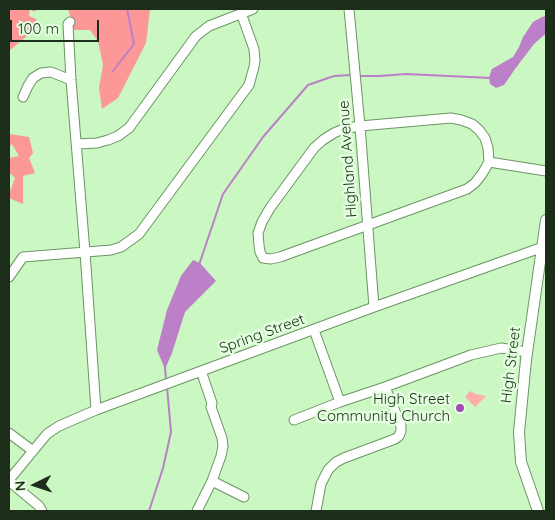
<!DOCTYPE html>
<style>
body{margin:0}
#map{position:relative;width:555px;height:520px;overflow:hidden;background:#caf7c2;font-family:Quicksand,sans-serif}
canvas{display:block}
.frame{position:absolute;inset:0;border:10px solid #1c2d19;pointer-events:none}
.north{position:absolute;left:10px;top:460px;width:50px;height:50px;-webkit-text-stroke:4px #e4ffdf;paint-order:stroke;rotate:266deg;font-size:14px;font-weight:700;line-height:20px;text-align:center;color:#1c2d19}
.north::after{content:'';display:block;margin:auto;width:18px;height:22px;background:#1c2d19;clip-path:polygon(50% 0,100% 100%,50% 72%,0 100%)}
.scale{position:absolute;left:10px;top:20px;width:89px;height:22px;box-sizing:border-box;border:2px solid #1c2d19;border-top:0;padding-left:6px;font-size:15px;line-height:18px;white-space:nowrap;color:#1c2d19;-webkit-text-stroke:4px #e4ffdf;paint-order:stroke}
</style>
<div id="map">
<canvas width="555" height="520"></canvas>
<div class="frame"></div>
<div class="north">N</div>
<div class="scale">100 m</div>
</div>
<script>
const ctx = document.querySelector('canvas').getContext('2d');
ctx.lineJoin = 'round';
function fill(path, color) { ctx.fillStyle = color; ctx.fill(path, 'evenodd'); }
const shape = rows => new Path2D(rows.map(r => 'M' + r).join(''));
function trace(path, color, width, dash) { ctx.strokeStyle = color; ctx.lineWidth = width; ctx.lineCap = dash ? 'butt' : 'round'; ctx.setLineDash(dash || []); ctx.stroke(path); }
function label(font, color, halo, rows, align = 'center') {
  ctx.font = font + ' Quicksand,sans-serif'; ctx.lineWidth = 5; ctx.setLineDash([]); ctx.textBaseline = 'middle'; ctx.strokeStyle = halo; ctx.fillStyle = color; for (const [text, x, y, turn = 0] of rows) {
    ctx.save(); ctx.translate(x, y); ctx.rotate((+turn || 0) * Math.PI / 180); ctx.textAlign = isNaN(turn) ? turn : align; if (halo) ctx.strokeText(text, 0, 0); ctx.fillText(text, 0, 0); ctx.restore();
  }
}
fill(shape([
 [470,391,476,394,486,396,475,407,465,397]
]), '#ffadab');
fill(shape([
 [9,9,37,9,34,12,30,9,29,16,36,19,39,26,9,51],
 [68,9,150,9,146,43,118,98,102,109,99,88,103,65,98,41,90,30,74,30],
 [9,134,29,137,33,153,29,158,35,173,23,176,23,204,9,198,9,194,15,178,9,172,9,158,19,156,12,144,9,147]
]), '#fc9897');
fill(shape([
 [546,16,546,34,543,36,534,44,515,69,504,85,496,88,490,84,489,77,492,69,513,57,519,47,523,37,533,22,542,17],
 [193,260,200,263,216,281,185,312,172,353,165,369,157,350,167,310,181,276]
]), '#bb80c7');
trace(shape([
 [113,71,134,44,127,9],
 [358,76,379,76,406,74,491,78],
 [199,265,223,194,263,137,308,85,334,76,351,75],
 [165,367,166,380],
 [149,511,163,468,171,432,167,387]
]), '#bb80c7', 2);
const minor = shape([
 [349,9,360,126,374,307],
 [70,22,68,24,71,80,85,252,96,410],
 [23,97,28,86,33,78,41,73,51,72,71,80],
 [77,144,97,143,108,140,118,136,129,128,196,36,209,26,253,9],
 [489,162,488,148,485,138,479,130,472,124,461,120,451,118,360,126,343,129,334,133,323,140,314,148,270,208,262,222,258,233,259,245,260,252,263,258,271,259,280,257,467,189,475,183,482,174,489,162,546,171],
 [9,277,23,257,111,250,121,247,139,234,249,85,254,67,255,60,254,49,241,13],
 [314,330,340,402],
 [294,420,340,402,385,387,471,355,501,348,527,352],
 [9,433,33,451],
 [9,480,47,434,59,426,96,410,374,307,546,246],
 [9,481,39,506,42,511],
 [212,481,244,497],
 [197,511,212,481,221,456,223,446,222,438,211,407,212,403,201,371],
 [316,511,321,484,328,470,336,462,344,458,395,439,399,436,401,431,401,426,385,387]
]);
const major = shape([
 [538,511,521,462,519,432,526,360,546,220]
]);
trace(minor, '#6b9564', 11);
trace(major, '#6b9564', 12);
trace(minor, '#fff', 9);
trace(major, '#fff', 10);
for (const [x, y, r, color] of [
 [460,408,5,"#a44ab6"]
]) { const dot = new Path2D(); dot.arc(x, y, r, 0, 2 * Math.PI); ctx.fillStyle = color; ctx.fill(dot); trace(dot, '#e4ffdf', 2); }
label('15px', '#1c2d19', '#e4ffdf', [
 ["Highland Avenue",348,159,-94],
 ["Spring Street",262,334,-20],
 ["High Street",511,365,-83]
]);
label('15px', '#1c2d19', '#e4ffdf', [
 ["High Street",450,399],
 ["Community Church",450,416]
], 'right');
</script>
